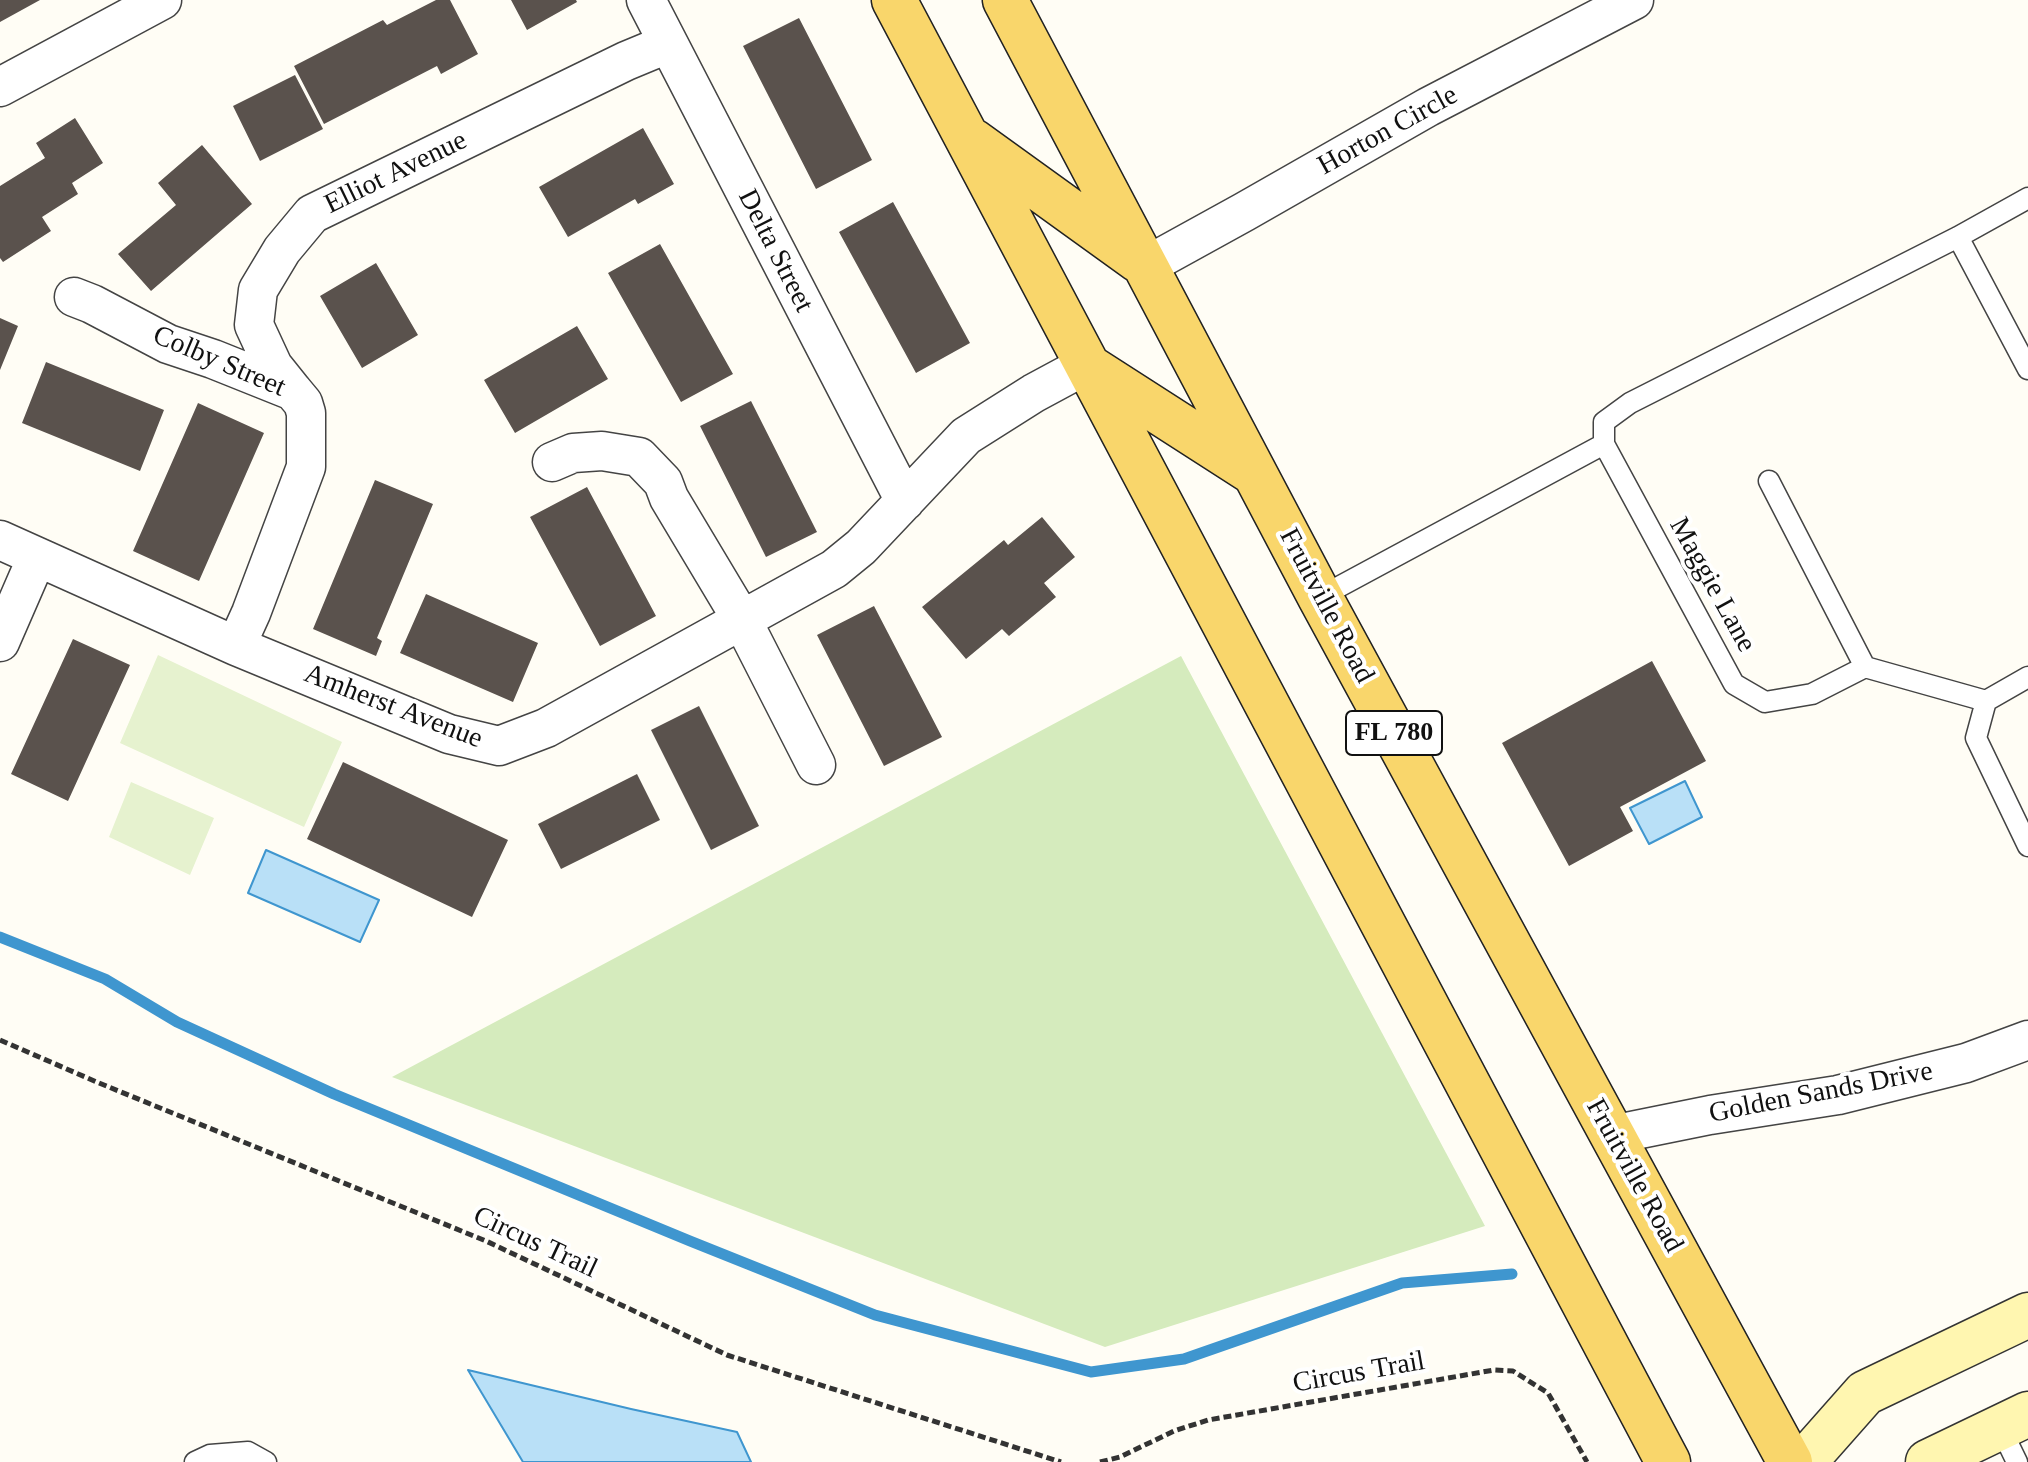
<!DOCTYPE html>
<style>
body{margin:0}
canvas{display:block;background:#fffdf5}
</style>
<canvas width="2028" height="1462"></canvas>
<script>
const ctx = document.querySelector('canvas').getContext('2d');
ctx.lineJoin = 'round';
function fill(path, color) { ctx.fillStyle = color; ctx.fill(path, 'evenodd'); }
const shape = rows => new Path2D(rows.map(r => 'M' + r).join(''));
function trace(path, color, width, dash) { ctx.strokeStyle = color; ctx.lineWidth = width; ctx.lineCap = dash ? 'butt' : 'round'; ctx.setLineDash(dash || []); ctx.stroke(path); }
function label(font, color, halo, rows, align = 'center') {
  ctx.font = font + ' Georgia,serif'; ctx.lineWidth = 8; ctx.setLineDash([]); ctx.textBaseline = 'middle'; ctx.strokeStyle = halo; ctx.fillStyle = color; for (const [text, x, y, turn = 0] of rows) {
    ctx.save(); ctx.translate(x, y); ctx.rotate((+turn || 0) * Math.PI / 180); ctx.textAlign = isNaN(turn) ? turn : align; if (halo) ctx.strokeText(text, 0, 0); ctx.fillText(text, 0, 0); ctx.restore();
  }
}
fill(shape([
 [1181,656,1485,1226,1105,1347,392,1077]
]), '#d5ebbd');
fill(shape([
 [158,655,342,742,304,827,120,743],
 [131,782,214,818,190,875,109,837]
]), '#e6f2cf');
const water = shape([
 [1685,781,1702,817,1649,844,1630,808,1685,781],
 [266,850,379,900,360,942,248,893,266,850],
 [468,1370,631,1409,737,1432,751,1462,523,1462,468,1370]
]);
fill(water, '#b9e0f7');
trace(water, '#3f96cf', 2);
trace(shape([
 [0,937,105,979,177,1022,334,1094,690,1241,875,1315,1091,1372,1184,1359,1402,1283,1512,1274]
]), '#3f96cf', 11);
fill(shape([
 [0,0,40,0,0,22],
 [436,0,450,0,478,54,441,74,437,66,324,124,294,66,383,20,387,25],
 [511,0,576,0,577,2,527,30],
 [799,18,872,160,816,189,743,46],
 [295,75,323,129,260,161,233,106],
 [75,118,103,163,72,183,78,194,42,217,51,231,3,262,0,258,0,186,45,158,36,143],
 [643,128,674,184,638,204,635,199,568,237,539,187],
 [202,145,252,204,151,291,118,254,176,205,158,183],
 [893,202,970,343,916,373,839,232],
 [660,244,733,374,681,402,608,273],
 [376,263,418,335,362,368,320,296],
 [0,318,18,326,0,370],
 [577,326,608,379,515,433,484,380],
 [46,362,164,410,140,471,22,423],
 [751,401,817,532,766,557,700,426],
 [198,403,264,433,199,581,133,551],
 [375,480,433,504,377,638,382,641,376,656,313,629],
 [587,487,656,616,600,646,530,517],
 [1042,517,1075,557,1044,583,1056,597,1009,636,1002,629,966,659,922,607,1004,540,1008,545],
 [426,594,538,643,513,702,400,653],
 [874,606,942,737,884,766,817,635],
 [73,639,130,665,68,801,11,774],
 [1652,661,1706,761,1620,807,1633,831,1569,866,1502,743],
 [699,706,759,826,711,850,651,730],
 [343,762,508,840,472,917,307,839],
 [637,774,660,820,561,869,538,824]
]), '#5a524d');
const lane = shape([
 [1958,237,2028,369],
 [1769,481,1865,667],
 [1320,597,1604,444],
 [2028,677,1986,701,1976,738,2028,846],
 [1986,701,1865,667,1812,694,1765,702,1734,684,1604,444,1604,422,1630,403,1958,237,2028,198],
 [2000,1427,2017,1462],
 [195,1462,210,1455,248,1452,266,1462]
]);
const street = shape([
 [646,0,905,501],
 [0,87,162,0],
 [1146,266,1244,212,1428,107,1634,0],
 [74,297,92,304,168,344,213,359,293,391,303,403,306,413,306,467,251,613,236,646],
 [293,391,273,366,254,325,258,290,282,250,312,214,626,61,667,44],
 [552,462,573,453,602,451,639,457,663,482,669,498,742,620,816,765],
 [0,540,236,646,449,734,499,746,546,728,834,569,861,547,966,436,1034,393,1086,365],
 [0,642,37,557],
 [1611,1135,1710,1115,1838,1095,1966,1063,2028,1040]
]);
const secondary = shape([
 [1804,1462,1865,1393,2028,1315],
 [1928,1462,2028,1414]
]);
const primary = shape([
 [894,0,1668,1462],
 [1005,0,1320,597,1790,1462],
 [973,141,1138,260],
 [1089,367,1254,473]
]);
trace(lane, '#444', 23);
trace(street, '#444', 41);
trace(secondary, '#333', 47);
trace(primary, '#222', 47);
trace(shape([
 [0,1040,99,1083,486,1241,727,1355,1061,1462],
 [1100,1462,1120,1457,1174,1431,1208,1420,1494,1370,1513,1371,1548,1393,1587,1462]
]), '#333', 5, [8, 4]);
trace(lane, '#fff', 20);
trace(street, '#fff', 38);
trace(secondary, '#fff6b0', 44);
trace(primary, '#f9d66b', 44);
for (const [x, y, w] of [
 [1394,733,96]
]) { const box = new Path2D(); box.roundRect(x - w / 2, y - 22, w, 44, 6); ctx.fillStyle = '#fff'; ctx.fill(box); trace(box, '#111', 2); }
label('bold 26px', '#111', null, [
 ["FL 780",1394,733]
]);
label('28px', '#111', '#fff', [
 ["Horton Circle",1388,131,-29],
 ["Elliot Avenue",396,173,-26],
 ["Delta Street",775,251,63],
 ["Colby Street",219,362,23],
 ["Maggie Lane",1712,585,61],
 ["Fruitville Road",1326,606,62],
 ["Amherst Avenue",393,707,21],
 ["Golden Sands Drive",1821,1093,-11],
 ["Fruitville Road",1634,1176,61],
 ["Circus Trail",535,1243,25],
 ["Circus Trail",1359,1373,-10]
]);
</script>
